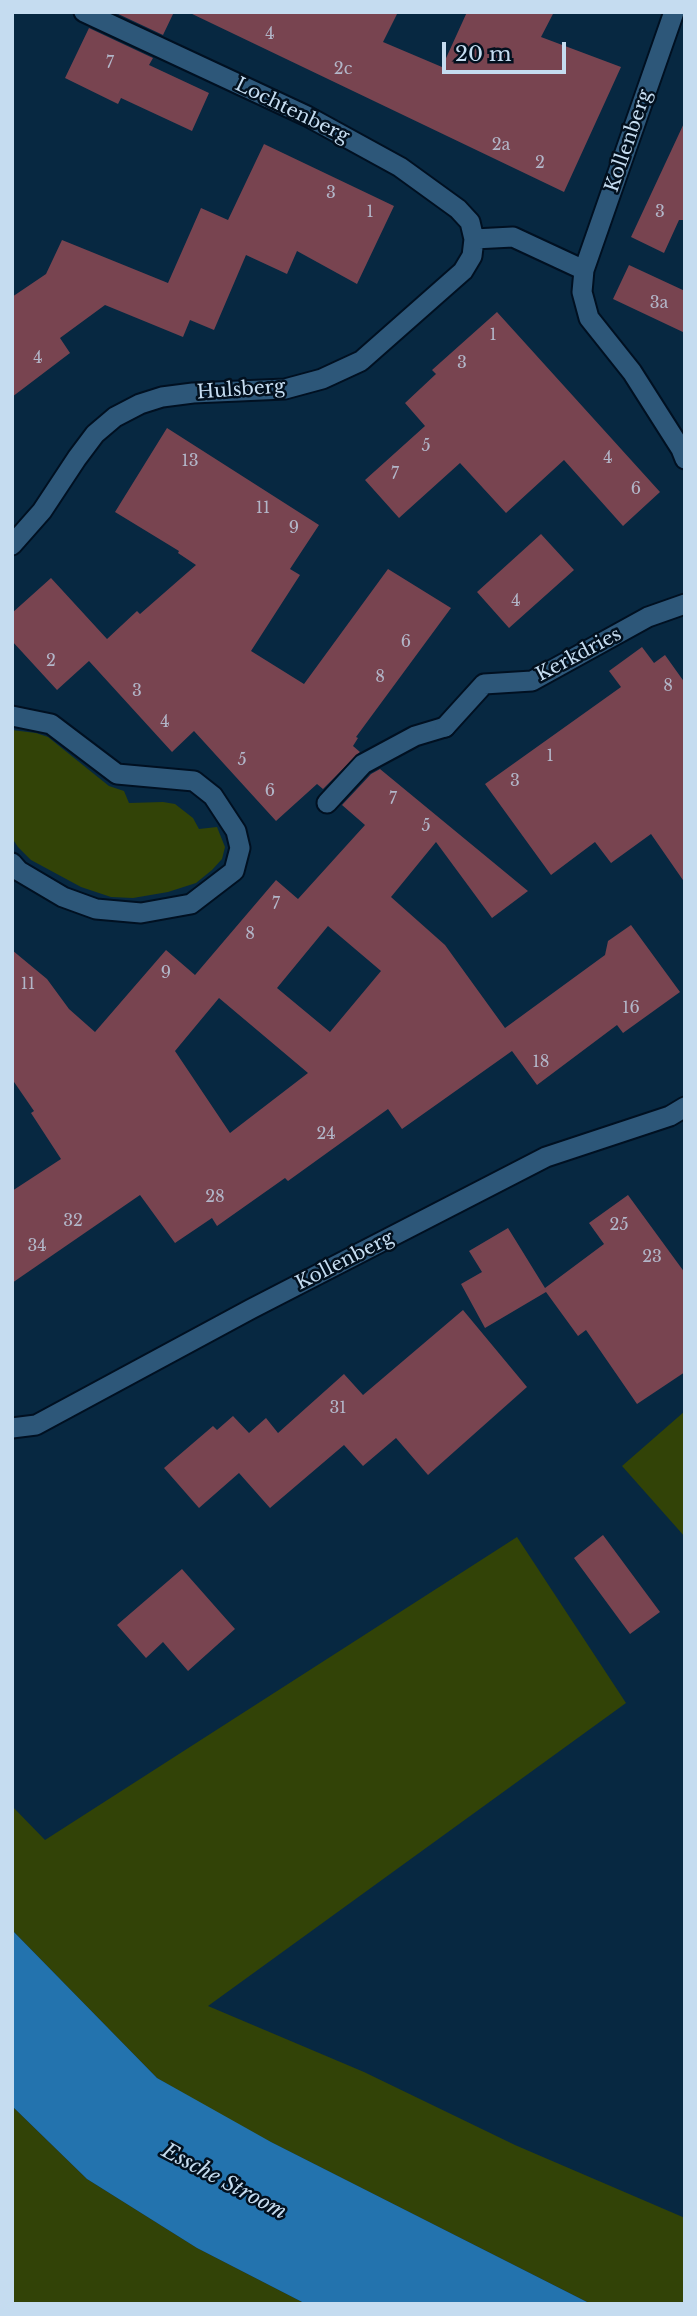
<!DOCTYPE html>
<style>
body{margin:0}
#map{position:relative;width:697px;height:2316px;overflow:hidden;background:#072841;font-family:"Libre Baskerville",serif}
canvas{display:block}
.frame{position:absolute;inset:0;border:14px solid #c5dcf0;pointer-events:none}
.scale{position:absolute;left:442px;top:42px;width:124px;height:32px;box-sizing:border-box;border:4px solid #c5dcf0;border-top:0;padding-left:9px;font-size:21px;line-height:24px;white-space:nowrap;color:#c5dcf0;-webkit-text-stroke:5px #02101e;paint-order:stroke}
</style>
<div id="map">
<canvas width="697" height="2316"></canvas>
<div class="frame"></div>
<div class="scale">20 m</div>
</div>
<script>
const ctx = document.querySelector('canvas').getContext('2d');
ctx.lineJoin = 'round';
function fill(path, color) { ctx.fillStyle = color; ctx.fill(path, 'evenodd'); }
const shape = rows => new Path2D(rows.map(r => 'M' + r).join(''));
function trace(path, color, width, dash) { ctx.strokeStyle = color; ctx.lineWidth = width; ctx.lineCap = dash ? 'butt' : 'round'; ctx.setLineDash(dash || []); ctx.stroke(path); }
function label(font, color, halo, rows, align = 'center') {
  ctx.font = font + ' "Libre Baskerville",serif'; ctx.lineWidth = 5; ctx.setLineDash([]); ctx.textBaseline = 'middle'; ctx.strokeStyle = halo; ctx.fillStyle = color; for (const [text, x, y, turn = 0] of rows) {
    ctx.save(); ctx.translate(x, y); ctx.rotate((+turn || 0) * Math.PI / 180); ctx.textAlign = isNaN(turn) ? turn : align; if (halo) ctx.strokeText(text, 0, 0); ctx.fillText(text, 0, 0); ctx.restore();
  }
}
fill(shape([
 [12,730,36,733,48,737,109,786,124,791,129,803,163,802,175,804,193,818,199,829,217,827,225,847,222,859,212,870,196,883,168,892,133,898,111,897,81,887,31,860,18,847,12,838],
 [685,1411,685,1537,622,1466],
 [517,1537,626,1703,208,2006,364,2072,515,2145,685,2218,685,2304,591,2304,237,2125,157,2078,12,1930,12,1806,45,1840],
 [12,2106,87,2179,197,2248,306,2304,12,2304]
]), '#324307');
fill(shape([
 [12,1930,157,2078,271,2142,591,2304,306,2304,197,2248,87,2179,12,2106]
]), '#2373ae');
fill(shape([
 [114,12,174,12,163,35],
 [188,12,398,12,383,42,442,67,467,12,554,12,541,37,621,67,564,192],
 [89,28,153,58,149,65,209,93,192,131,121,98,118,104,65,78],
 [685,121,685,220,679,220,664,253,631,237],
 [264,144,394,206,357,284,297,251,287,274,246,255,214,330,190,320,183,337,105,305,60,338,70,353,12,397,12,297,46,274,62,240,168,283,201,208,228,220],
 [629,265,685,291,685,333,613,299],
 [497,312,660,492,623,526,564,460,506,513,460,463,399,518,365,480,425,426,405,403,436,374,432,370],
 [167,428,319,525,290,569,300,575,251,651,304,684,388,569,451,608,356,737,358,738,353,746,360,752,323,789,317,784,276,821,194,731,172,752,89,661,57,690,12,641,12,613,51,578,107,639,137,611,140,614,196,565,178,553,179,551,115,512],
 [541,534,574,570,509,628,477,592],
 [642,647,654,663,665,655,685,683,685,883,651,834,611,863,595,842,551,875,485,784,621,687,609,671],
 [380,769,528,891,492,918,436,842,391,897,445,945,505,1028,605,955,608,941,631,925,680,992,623,1033,617,1025,537,1085,512,1051,402,1129,388,1109,288,1181,285,1178,217,1226,212,1218,175,1243,140,1195,12,1283,12,1191,61,1159,31,1113,34,1111,12,1079,12,950,47,979,69,1009,95,1032,166,950,195,975,276,880,298,899,365,825,342,805,371,774],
 [328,926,381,971,330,1032,277,988],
 [219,998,308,1073,230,1133,175,1051],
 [628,1195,685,1273,685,1372,637,1404,586,1330,578,1336,546,1292,485,1328,461,1284,482,1272,469,1251,508,1228,545,1288,604,1244,589,1223],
 [463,1310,527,1387,428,1475,396,1438,363,1466,344,1445,270,1508,239,1473,199,1508,164,1468,213,1426,217,1430,233,1416,249,1433,266,1418,278,1433,344,1374,363,1395],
 [603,1535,660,1612,630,1634,574,1558],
 [182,1569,235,1629,188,1671,163,1642,146,1658,117,1625]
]), '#784450');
const service = shape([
 [327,803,363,764,415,736,445,727]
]);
const minor = shape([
 [674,12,584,270,582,292,589,318,632,372,681,449,685,459],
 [474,239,513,237,584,270],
 [12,545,42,511,77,458,95,434,115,417,140,404,162,397,193,393,285,389,322,379,361,361,463,271,472,256,474,239,470,222,458,209,400,167,307,116,84,12],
 [12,716,51,724,117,774,194,781,213,796,236,831,240,848,234,871,191,904,141,913,96,909,63,897,19,871,12,863],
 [445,727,484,684,532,681,648,617,685,604],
 [12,1428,36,1425,251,1309,546,1157,670,1116,685,1107]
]);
trace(service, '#001021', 23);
trace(minor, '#001021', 23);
trace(service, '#2d5779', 19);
trace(minor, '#2d5779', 19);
label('16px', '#b2b6c8', null, [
 ["4",270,34],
 ["7",110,63],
 ["2c",343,69],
 ["2a",501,145],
 ["2",540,163],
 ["3",331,193],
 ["1",370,212],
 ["3",660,212],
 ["3a",659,303],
 ["1",493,335],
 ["4",38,358],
 ["3",462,363],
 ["5",426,446],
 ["4",608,458],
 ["13",190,461],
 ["7",395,474],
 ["6",636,489],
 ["11",263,508],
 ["9",294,528],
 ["4",516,601],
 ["6",406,642],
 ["2",51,661],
 ["8",380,677],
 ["8",668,686],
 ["3",137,691],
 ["4",165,722],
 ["1",550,756],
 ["5",242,760],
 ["3",515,781],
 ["6",270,791],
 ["7",393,799],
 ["5",426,826],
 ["7",276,904],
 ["8",250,934],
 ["9",166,973],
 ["11",28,984],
 ["16",631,1008],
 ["18",541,1062],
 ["24",326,1134],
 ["28",215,1197],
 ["32",73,1221],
 ["25",619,1225],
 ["34",37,1246],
 ["23",652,1257],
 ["31",338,1408]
]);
label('19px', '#c5dcf0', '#02101e', [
 ["Lochtenberg",292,111,26],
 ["Kollenberg",629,141,-71],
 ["Hulsberg",241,390,-4],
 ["Kerkdries",579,655,-28],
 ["Kollenberg",345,1261,-27]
]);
label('italic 21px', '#c6dcef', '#02101e', [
 ["Essche Stroom",224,2182,28]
]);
</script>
